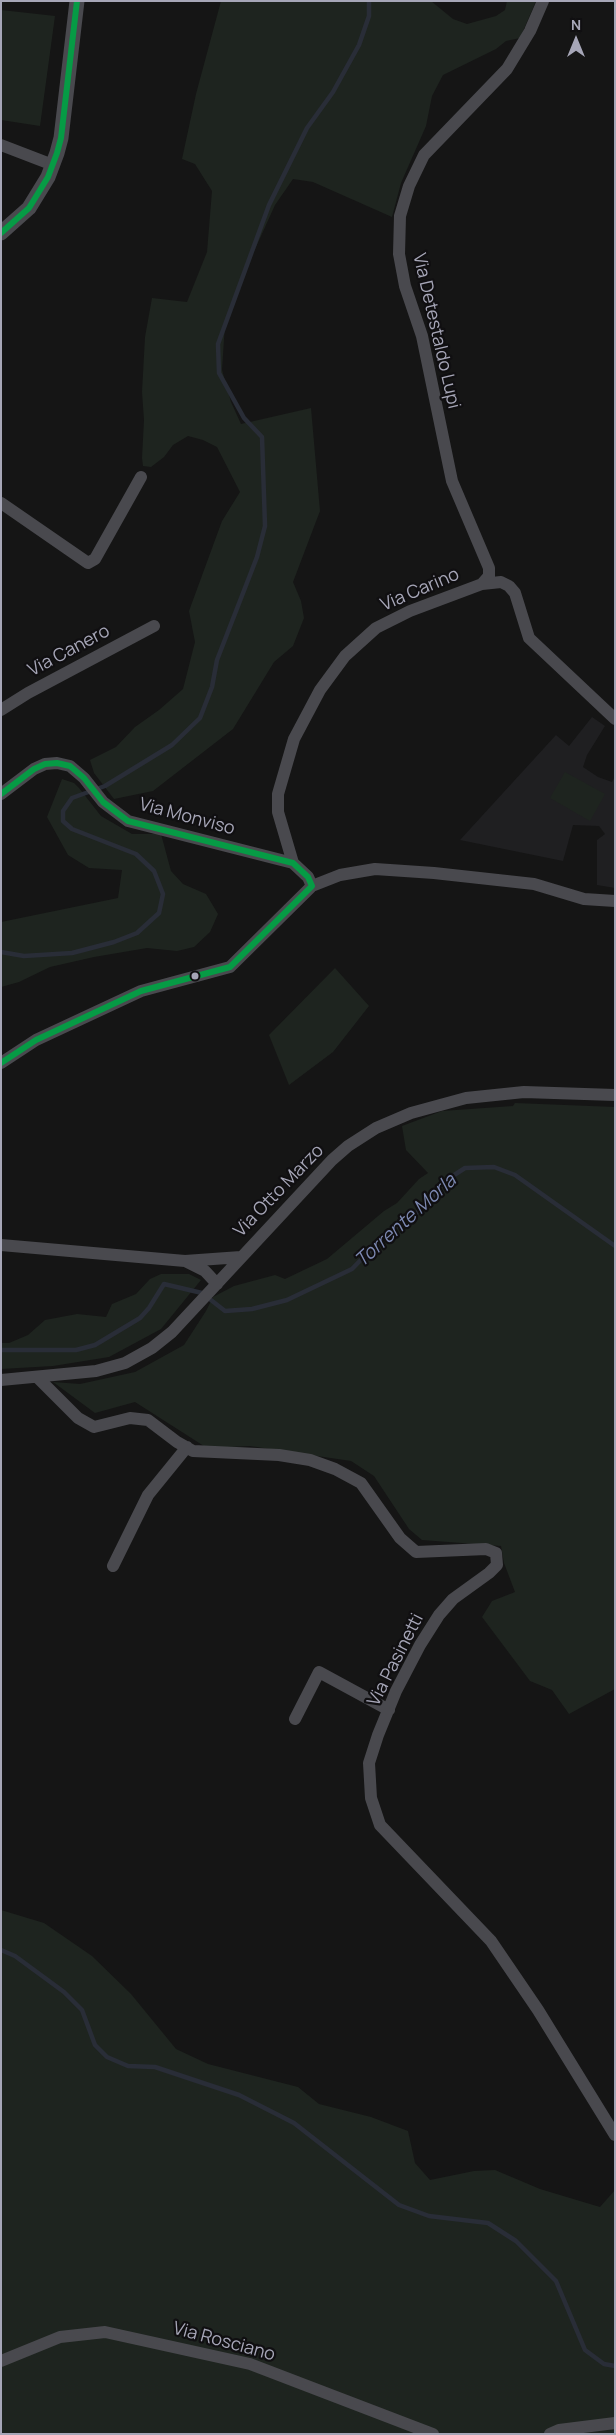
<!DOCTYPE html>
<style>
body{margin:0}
#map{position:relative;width:616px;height:2435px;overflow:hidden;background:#151515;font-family:Manrope,sans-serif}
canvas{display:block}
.frame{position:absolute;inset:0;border:2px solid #a6a6b7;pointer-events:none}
.north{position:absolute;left:551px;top:15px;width:50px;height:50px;-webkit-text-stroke:4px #100f11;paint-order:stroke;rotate:0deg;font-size:14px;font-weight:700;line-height:20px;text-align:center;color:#a6a6b7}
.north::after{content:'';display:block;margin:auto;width:18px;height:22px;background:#a6a6b7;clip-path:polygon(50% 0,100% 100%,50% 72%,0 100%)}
</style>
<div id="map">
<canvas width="616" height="2435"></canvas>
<div class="frame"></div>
<div class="north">N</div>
</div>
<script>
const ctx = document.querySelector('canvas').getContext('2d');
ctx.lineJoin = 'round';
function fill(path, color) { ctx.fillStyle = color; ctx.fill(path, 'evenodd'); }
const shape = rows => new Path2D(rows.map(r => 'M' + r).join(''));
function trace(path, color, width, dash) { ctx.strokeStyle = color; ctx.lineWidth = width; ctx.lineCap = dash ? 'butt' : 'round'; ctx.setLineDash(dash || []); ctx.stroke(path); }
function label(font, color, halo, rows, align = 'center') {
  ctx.font = font + ' Manrope,sans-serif'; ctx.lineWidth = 4.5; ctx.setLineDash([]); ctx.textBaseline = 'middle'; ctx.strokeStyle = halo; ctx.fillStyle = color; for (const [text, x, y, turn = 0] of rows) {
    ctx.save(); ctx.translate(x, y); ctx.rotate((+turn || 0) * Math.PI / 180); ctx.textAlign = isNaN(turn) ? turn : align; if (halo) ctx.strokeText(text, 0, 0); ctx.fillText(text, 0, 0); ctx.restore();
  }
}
fill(shape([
 [592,717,605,726,587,755,583,767,598,777,612,782,615,776,615,888,597,885,597,840,605,834,599,826,573,825,563,861,460,840,556,735,569,746]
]), '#1f1f21');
fill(shape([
 [221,1,431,1,453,19,467,24,496,16,505,10,507,1,536,1,520,38,506,41,496,49,443,75,432,96,426,126,401,183,392,217,313,182,293,179,275,205,237,289,225,324,222,370,231,402,241,424,311,408,320,511,293,582,301,601,304,618,293,646,274,662,233,729,153,791,114,799,94,773,90,760,116,747,135,727,159,710,183,689,195,642,189,611,222,521,240,492,217,447,203,440,188,436,173,445,164,457,151,467,143,466,142,458,144,420,142,392,145,337,152,298,187,302,207,252,212,191,195,164,182,159,196,94],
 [1,10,55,16,40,126,1,120],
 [565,772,605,794,590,821,550,798],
 [62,779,74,783,79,788,101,816,132,834,161,834,171,871,183,884,206,894,218,914,210,932,194,947,177,951,147,948,94,957,50,967,19,982,1,987,1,922,118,898,122,870,89,868,68,855,47,817],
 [335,968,369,1006,333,1052,289,1085,269,1035],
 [515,1103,615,1107,615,1689,569,1714,552,1690,530,1681,482,1617,492,1601,515,1592,504,1563,501,1546,422,1540,409,1529,374,1476,351,1461,250,1446,207,1448,135,1402,95,1413,53,1382,80,1384,135,1372,184,1345,206,1311,213,1297,234,1286,275,1275,285,1279,327,1259,384,1211,397,1203,419,1179,428,1173,406,1150,402,1126,442,1111,513,1106],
 [161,1274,189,1274,201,1280,161,1329,109,1357,53,1366,1,1369,1,1343,9,1343,28,1335,45,1320,77,1314,106,1317,112,1304,136,1294,150,1279],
 [1,1910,44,1923,92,1956,131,1994,176,2049,208,2064,298,2087,319,2104,371,2117,408,2131,415,2163,430,2180,474,2171,495,2170,540,2189,600,2207,615,2190,615,2434,1,2434]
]), '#1e241f');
trace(shape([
 [1,952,24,956,72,953,114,942,137,933,159,913,163,894,154,871,136,854,72,829,63,821,63,811,72,798,105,786,172,745,200,718,212,687,217,660,257,557,265,526,262,437,244,418,219,373,218,344,269,205,307,128,333,92,359,45,369,16,369,1],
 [1,1350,76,1350,95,1345,140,1318,149,1308,164,1284,202,1293,225,1311,252,1309,287,1300,352,1269,387,1233,425,1207,445,1181,465,1168,494,1167,515,1175,615,1246],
 [1,1950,15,1956,64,1992,82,2010,95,2045,107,2057,128,2066,155,2067,239,2095,294,2123,399,2205,429,2216,488,2223,516,2241,556,2281,585,2350,604,2364,615,2366]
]), '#292d37', 4.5);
trace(shape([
 [1,145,53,165],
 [1,503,88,563,95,559,141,477],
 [482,584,489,576,489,568,452,481,422,336,405,286,399,254,400,216,409,186,424,155,507,69,530,31,543,1],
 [1,710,28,693,154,626],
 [1,794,34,769,45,764,57,763,70,766,84,778,103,802,128,821,293,863,308,877,312,886],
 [293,863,278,812,278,794,294,739,320,690,345,656,376,628,410,611,482,584,501,582,509,586,515,593,529,638,615,719],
 [1,1063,36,1040,141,991,230,967,312,886,340,875,375,869,434,873,534,884,584,899,615,901],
 [1,1245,185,1261,241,1257],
 [185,1261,205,1271,217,1284],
 [37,1377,78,1418,94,1427,130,1418,148,1420,177,1442,193,1451,279,1455,310,1460,335,1469,361,1483,400,1538,416,1552,486,1549,496,1553,497,1565,489,1573,453,1599,439,1615,420,1645,396,1691,378,1735,369,1763,371,1798,380,1825,491,1941,538,2010,615,2135],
 [1,1380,96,1371,125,1363,152,1348,172,1332,332,1160,348,1146,376,1128,411,1113,466,1098,524,1092,615,1095],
 [113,1566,148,1495,187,1447],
 [295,1719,319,1672,389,1710],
 [1,2361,60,2337,105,2332,250,2364,433,2434],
 [550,2434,559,2430,615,2423]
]), '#49494e', 12);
trace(shape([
 [1,233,29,208,48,177,57,153,61,138,77,1]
]), '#49494e', 15);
trace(shape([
 [1,233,29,208,48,177,57,153,61,138,77,1],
 [1,794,34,769,45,764,57,763,70,766,84,778,103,802,128,821,293,863,308,877,312,886,230,967,141,991,36,1040,1,1063]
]), '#069b45', 6);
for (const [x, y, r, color] of [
 [195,976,4.5,"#a6a6b7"]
]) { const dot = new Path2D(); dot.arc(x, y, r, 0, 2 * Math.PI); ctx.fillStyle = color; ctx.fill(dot); trace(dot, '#100f11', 2); }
label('18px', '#a6a6b7', '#100f11', [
 ["Via Detestaldo Lupi",436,331,77],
 ["Via Carino",420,590,-23],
 ["Via Canero",69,651,-28],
 ["Via Monviso",187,817,15],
 ["Via Otto Marzo",279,1191,-46],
 ["Via Pasinetti",396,1660,-63],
 ["Via Rosciano",224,2342,15]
]);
label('italic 19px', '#7d89b2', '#100f11', [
 ["Torrente Morla",406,1221,-42]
]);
</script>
